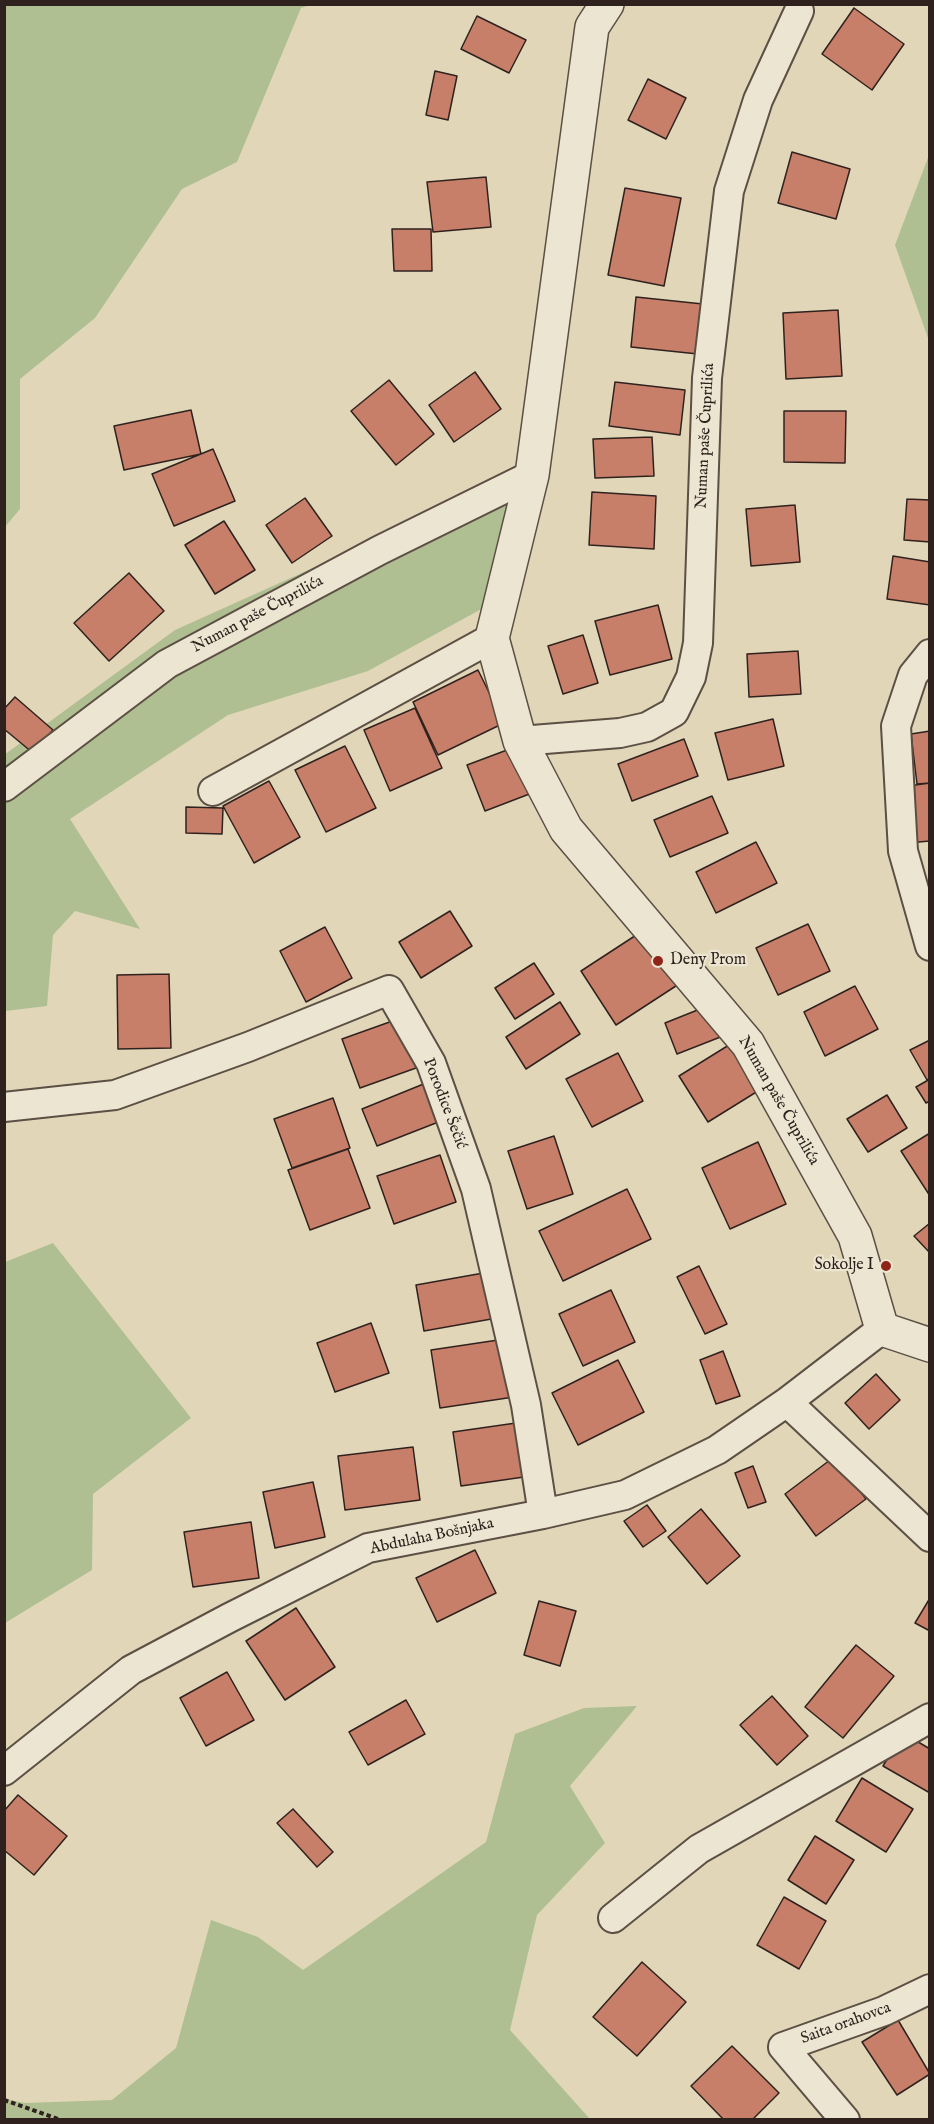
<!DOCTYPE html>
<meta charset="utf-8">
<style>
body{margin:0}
#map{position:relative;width:934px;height:2124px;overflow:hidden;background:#e1d7b8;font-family:"IM FELL English",serif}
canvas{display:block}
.frame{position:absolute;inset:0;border:6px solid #2f221e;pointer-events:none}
</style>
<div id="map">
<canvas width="934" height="2124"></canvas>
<div class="frame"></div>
</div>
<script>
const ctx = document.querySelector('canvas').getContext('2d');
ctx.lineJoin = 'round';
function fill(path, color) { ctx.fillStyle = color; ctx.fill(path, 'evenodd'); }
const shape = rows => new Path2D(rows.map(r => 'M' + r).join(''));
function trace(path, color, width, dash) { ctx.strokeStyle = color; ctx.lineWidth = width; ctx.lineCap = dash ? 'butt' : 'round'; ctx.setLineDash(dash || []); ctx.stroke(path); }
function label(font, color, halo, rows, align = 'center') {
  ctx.font = font + ' "IM FELL English",serif'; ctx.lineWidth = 4.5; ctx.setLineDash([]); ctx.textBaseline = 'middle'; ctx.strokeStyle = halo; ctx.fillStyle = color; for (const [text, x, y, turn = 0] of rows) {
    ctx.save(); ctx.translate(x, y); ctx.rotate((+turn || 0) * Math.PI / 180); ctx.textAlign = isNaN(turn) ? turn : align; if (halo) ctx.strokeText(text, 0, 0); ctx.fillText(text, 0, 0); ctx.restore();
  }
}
fill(shape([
 [5,4,310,5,301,8,237,162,182,189,95,318,20,379,20,509,5,527],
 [929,155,929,341,895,245],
 [515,477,487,606,368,671,228,715,70,819,140,929,75,911,53,935,47,1006,5,1011,4,755,175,630],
 [53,1243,191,1418,93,1494,92,1570,5,1623,5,1262],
 [637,1706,570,1786,605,1843,537,1915,510,2030,590,2119,5,2119,5,2099,25,2103,112,2100,176,2048,211,1920,258,1937,303,1970,486,1842,515,1734,584,1708]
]), '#afbf92');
const building = shape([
 [854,8,904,44,872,90,822,54,854,8],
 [477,16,526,40,509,73,461,49,477,16],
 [435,71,457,76,448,120,426,115,435,71],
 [648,79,686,98,666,139,628,120,648,79],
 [792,152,850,169,836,219,778,203,792,152],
 [486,177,491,227,433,232,427,182,486,177],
 [625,188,681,198,664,286,608,275,625,188],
 [392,229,431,229,432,271,394,271,392,229],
 [636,297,703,304,698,354,631,347,636,297],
 [838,310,842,376,786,379,783,313,838,310],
 [475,372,501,409,454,442,429,405,475,372],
 [389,380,434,434,396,465,351,411,389,380],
 [615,382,685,390,680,435,609,426,615,382],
 [191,410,201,454,124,470,114,426,191,410],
 [784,411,846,411,845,463,784,462,784,411],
 [652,437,654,476,595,478,593,439,652,437],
 [213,449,235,501,174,526,152,474,213,449],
 [592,492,656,496,654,549,589,545,592,492],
 [305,498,332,536,292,563,266,525,305,498],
 [907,499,930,500,930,542,904,540,907,499],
 [795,505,800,562,751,566,746,509,795,505],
 [224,521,255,570,215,594,185,545,224,521],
 [893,556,930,562,930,605,887,599,893,556],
 [129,573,164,611,109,661,74,623,129,573],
 [658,605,672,659,610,675,595,621,658,605],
 [583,635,598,683,563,694,548,646,583,635],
 [798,651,801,694,749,697,747,654,798,651],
 [478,670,504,723,438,755,413,702,478,670],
 [15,697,53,730,33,753,4,729,4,709,15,697],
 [415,708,442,768,390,791,364,730,415,708],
 [773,719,784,766,728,780,715,733,773,719],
 [930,731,930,783,917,784,911,734,930,731],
 [684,739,698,776,632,801,618,764,684,739],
 [345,746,376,808,326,832,295,770,345,746],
 [515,747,532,793,485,811,467,765,515,747],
 [269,781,300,837,254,863,223,806,269,781],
 [930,783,930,841,907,843,901,787,930,783],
 [712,796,728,833,670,857,654,820,712,796],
 [186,807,223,808,222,834,186,833,186,807],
 [756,842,777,883,716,913,696,872,756,842],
 [450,911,472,946,421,978,399,942,450,911],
 [808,924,830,971,778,995,756,948,808,924],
 [325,927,352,978,306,1002,280,951,325,927],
 [647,928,682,982,616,1025,581,971,647,928],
 [534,963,554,994,515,1019,495,988,534,963],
 [169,974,171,1048,118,1049,117,975,169,974],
 [855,986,878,1029,825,1056,804,1012,855,986],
 [560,1002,580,1034,526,1069,506,1037,560,1002],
 [710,1005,723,1036,677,1054,665,1023,710,1005],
 [398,1019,416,1068,360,1088,342,1039,398,1019],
 [737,1040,766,1086,708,1122,679,1076,737,1040],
 [930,1040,930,1078,927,1080,910,1050,930,1040],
 [618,1053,643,1101,592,1127,566,1079,618,1053],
 [930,1079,930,1101,926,1103,916,1087,930,1079],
 [426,1083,441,1121,377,1146,362,1109,426,1083],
 [887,1095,907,1128,868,1152,847,1119,887,1095],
 [333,1098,350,1148,292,1168,274,1119,333,1098],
 [930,1133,930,1196,901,1151,930,1133],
 [554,1136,573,1194,527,1209,508,1151,554,1136],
 [758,1142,786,1204,730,1229,702,1168,758,1142],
 [348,1149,370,1208,310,1230,288,1170,348,1149],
 [440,1155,456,1202,394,1224,377,1176,440,1155],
 [627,1189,651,1239,563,1281,539,1231,627,1189],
 [930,1223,930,1253,914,1236,930,1223],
 [699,1266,727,1324,705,1334,677,1277,699,1266],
 [489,1272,497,1318,424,1331,416,1285,489,1272],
 [611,1290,635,1342,583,1366,559,1314,611,1290],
 [371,1323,389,1373,335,1392,317,1343,371,1323],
 [505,1339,514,1397,440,1408,431,1350,505,1339],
 [723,1351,740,1396,716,1404,700,1360,723,1351],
 [618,1360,644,1412,578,1445,552,1393,618,1360],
 [876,1374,900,1400,869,1429,845,1403,876,1374],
 [516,1423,524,1477,461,1486,453,1432,516,1423],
 [413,1447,420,1500,345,1510,338,1456,413,1447],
 [834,1457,866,1499,816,1536,785,1494,834,1457],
 [753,1466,766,1502,748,1508,735,1473,753,1466],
 [313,1482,325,1537,275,1548,263,1492,313,1482],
 [647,1505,666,1531,643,1547,624,1521,647,1505],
 [701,1509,740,1556,707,1584,668,1537,701,1509],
 [251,1522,259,1578,193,1587,184,1532,251,1522],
 [475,1550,496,1593,437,1622,416,1578,475,1550],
 [930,1598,930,1631,915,1623,930,1598],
 [539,1601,576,1611,560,1666,524,1655,539,1601],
 [296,1608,335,1667,285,1700,246,1641,296,1608],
 [856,1645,894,1676,843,1738,805,1707,856,1645],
 [227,1672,254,1720,206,1746,180,1698,227,1672],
 [772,1696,808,1736,777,1765,740,1725,772,1696],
 [406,1700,425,1734,368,1765,349,1732,406,1700],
 [903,1733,930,1749,930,1793,883,1766,903,1733],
 [862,1778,913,1809,886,1852,836,1821,862,1778],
 [18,1795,67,1836,34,1875,4,1850,4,1811,18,1795],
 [293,1809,333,1852,317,1867,277,1823,293,1809],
 [815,1836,854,1860,826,1904,788,1880,815,1836],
 [784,1897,826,1921,799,1969,757,1945,784,1897],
 [642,1962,686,2002,637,2056,593,2017,642,1962],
 [898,2020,930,2074,897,2095,862,2042,898,2020],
 [732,2046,779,2093,752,2120,724,2120,691,2086,732,2046]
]);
fill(building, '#c87f69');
trace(building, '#2f221e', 1.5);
const minor = shape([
 [930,654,913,675,896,726,903,851,930,946],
 [520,741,620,733,647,727,674,712,691,677,698,643,707,378,729,191,758,100,799,11],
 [4,787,167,664,380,550,532,475],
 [213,791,492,638],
 [4,1107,115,1095,248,1047,389,990,431,1063,476,1189,526,1405,543,1514],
 [787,1402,930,1537],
 [4,1771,131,1670,229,1618,368,1548,543,1514,625,1495,717,1450,787,1402,882,1329],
 [613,1918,699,1849,930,1718],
 [845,2120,783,2047,884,2011,930,1989]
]);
const tertiary = shape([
 [607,4,592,27,532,475,492,638,520,741,566,829,748,1044,855,1236,882,1329,930,1345]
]);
trace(minor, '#5c4f44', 32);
trace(tertiary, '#5c4f44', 36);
trace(shape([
 [4,2100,61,2120]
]), '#2f221e', 4, [4.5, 3]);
trace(minor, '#ece5d1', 28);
trace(tertiary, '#ece5d1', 33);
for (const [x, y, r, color] of [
 [658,961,6,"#8f2418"],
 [886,1266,6,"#8f2418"]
]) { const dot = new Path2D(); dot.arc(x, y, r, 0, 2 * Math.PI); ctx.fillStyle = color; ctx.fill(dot); trace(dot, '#ece5d1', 2); }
label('16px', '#2f221e', '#ece5d1', [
 ["Numan paše Čuprilića",706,436,-87],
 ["Numan paše Čuprilića",258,615,-28],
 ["Numan paše Čuprilića",778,1101,60],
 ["Porodice Šečić",444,1104,69],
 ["Abdulaha Bošnjaka",432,1537,-12],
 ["Saita orahovca",846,2024,-20]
]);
label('16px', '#2f221e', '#ece5d1', [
 ["Deny Prom",670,961],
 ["Sokolje I",874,1266,"right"]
], 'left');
</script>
